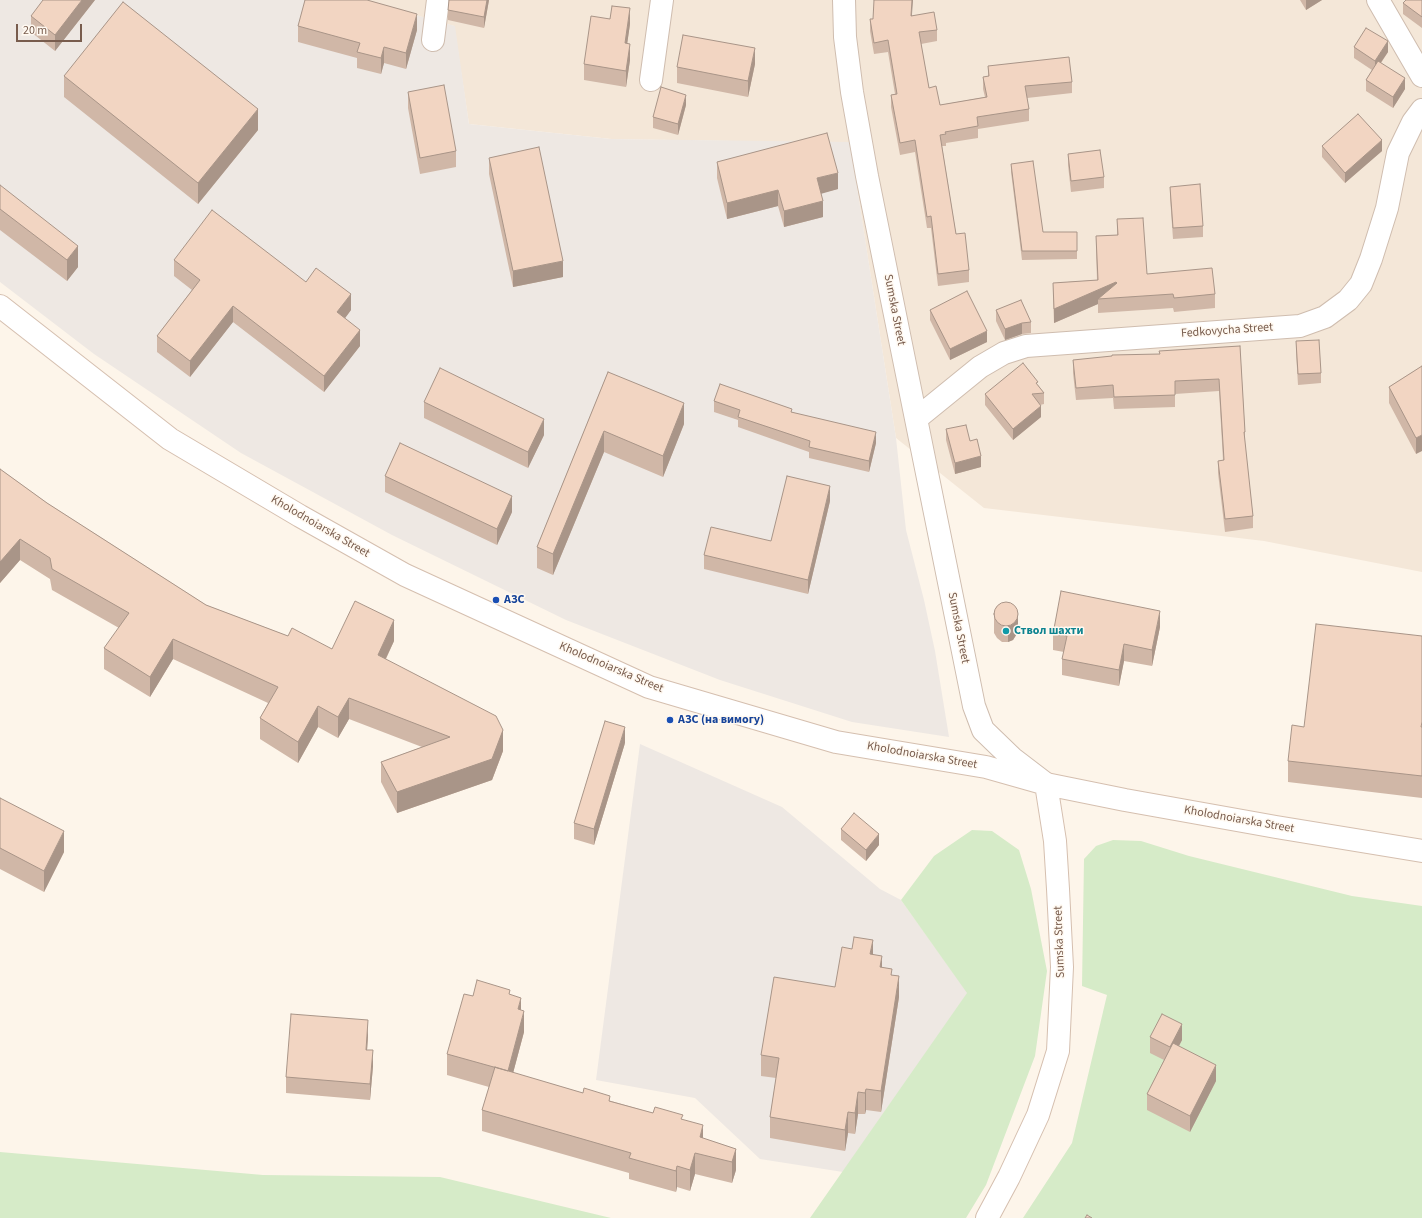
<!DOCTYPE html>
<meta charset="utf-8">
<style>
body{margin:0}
#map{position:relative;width:1422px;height:1218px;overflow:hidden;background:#fdf5ea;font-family:"Source Sans 3",sans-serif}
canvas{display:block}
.scale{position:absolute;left:16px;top:24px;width:66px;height:18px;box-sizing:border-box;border:2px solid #785c4d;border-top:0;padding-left:5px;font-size:12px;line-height:14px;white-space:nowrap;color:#785c4d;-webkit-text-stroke:3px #fff9f1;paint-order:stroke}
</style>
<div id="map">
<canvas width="1422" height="1218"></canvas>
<div class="scale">20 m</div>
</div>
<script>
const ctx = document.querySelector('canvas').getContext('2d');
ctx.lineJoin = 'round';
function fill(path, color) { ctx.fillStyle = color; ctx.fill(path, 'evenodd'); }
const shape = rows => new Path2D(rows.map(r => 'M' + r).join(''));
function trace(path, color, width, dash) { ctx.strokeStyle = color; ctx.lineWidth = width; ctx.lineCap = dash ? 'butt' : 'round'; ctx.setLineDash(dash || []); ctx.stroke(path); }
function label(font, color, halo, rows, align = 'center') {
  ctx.font = font + ' "Source Sans 3",sans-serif'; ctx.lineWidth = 3; ctx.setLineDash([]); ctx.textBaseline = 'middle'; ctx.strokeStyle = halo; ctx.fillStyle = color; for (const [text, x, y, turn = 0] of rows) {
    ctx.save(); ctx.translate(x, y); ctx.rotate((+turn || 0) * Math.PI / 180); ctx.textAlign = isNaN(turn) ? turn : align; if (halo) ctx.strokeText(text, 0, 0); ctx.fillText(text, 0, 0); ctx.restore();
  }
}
fill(shape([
 [362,0,1422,0,1422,572,1264,541,984,508,896,438,850,143,611,139,469,124,454,26]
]), '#f4e7d8');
fill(shape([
 [0,0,362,0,455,26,469,124,611,139,850,142,896,438,906,530,924,600,935,651,949,737,852,722,720,680,566,620,392,535,241,453,94,354,0,282],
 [640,744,782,807,880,889,901,900,968,993,843,1172,760,1159,695,1098,596,1080]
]), '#eee8e3');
fill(shape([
 [972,830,992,831,1019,850,1031,889,1047,971,1035,1056,986,1185,966,1218,810,1218,967,993,901,900,934,856],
 [1113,840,1141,841,1189,856,1352,896,1422,906,1422,1218,1023,1218,1072,1143,1107,995,1082,986,1084,859,1096,846],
 [0,1152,263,1175,440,1177,611,1218,0,1218]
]), '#d6ebc8');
const street = shape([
 [844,0,845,37,852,92,867,176,974,706,983,730,1012,758,1046,784],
 [1378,0,1422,76],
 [433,40,438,0],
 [651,80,662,0],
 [916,419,980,367,1004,353,1026,346,1300,326,1325,317,1348,300,1361,284,1371,259,1387,208,1398,153,1413,122,1422,110]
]);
const secondary = shape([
 [0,306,170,439,300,516,405,575,649,687,836,742,986,767,1046,784,1125,800,1276,827,1422,851],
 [987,1218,1009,1177,1038,1115,1058,1051,1062,967,1058,889,1055,841,1046,784]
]);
trace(street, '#cfbdaf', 24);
trace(secondary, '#d5bfaf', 24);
trace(street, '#fff', 22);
trace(secondary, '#fff', 22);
fill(shape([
 [95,0,55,51,31,32,31,16],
 [489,0,484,28,448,20,448,10],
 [1300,0,1322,0,1306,10],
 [1422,0,1422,28,1403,14,1403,3],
 [912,16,937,30,937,41,921,44,929,88,940,105,985,97,983,89,983,77,988,77,988,66,1072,82,1072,93,1027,98,1029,109,1029,121,978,129,978,138,946,143,946,146,942,146,956,234,969,270,969,282,938,286,931,228,927,228,915,152,900,155,891,107,891,95,895,94,888,52,874,54,870,31,870,19],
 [630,24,627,44,630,60,626,87,584,80,584,64],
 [298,26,417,30,406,69,384,63,381,74,357,68,357,58,298,42],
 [1354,47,1388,52,1381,63,1405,89,1393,108,1366,91,1366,80,1372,70,1354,58],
 [755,64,748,97,677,83,677,67],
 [64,76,258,130,198,204,64,97],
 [408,92,456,151,456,167,420,174,408,108],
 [686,105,678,135,653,128,653,117],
 [1322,146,1382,151,1345,183,1322,157],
 [1068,154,1104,177,1104,188,1071,192,1068,165],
 [489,158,563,277,513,287,489,174],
 [717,162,838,189,821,193,823,217,784,227,778,206,727,219,717,178],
 [1011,164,1043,232,1077,232,1077,259,1022,260,1011,172],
 [0,185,78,267,67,281,0,230],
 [1170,187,1203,226,1203,237,1173,239,1170,197],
 [1117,219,1147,274,1215,294,1215,308,1174,312,1173,308,1098,313,1098,304,1054,323,1053,297,1053,283,1097,280,1096,250,1096,236,1117,235],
 [174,260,306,282,351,310,345,318,360,346,324,392,233,322,190,377,157,352,157,336,192,290,174,276],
 [930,310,987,342,950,360,930,320],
 [996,310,1031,322,1031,333,1022,334,1005,340,996,321],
 [1296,341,1321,373,1321,383,1298,385,1296,352],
 [1240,346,1245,432,1245,444,1253,516,1253,528,1225,532,1218,473,1218,461,1223,460,1219,391,1175,394,1175,407,1114,409,1113,398,1076,400,1073,373,1073,360,1159,354],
 [1422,366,1416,454,1389,403,1389,387],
 [608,372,684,424,663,477,604,452,553,575,537,568,537,547],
 [1038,385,1044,393,1044,404,1040,405,1041,417,1013,440,985,405,985,394],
 [714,401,792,412,876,443,869,472,809,458,809,452,738,427,738,420,714,412],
 [424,402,544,435,528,468,424,418],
 [946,429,970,441,981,467,955,474,946,440],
 [0,469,47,503,206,605,288,636,332,649,394,641,386,659,503,751,492,780,397,813,381,782,381,762,422,747,349,719,338,738,318,727,298,763,260,739,260,718,268,703,173,659,150,697,104,669,104,648,119,628,52,590,50,579,20,560,0,583],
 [385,476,512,512,497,545,385,492],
 [830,501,808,594,704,569,704,555,771,541],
 [994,613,1018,629,1018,632,1013,640,1008,642,1002,642,997,638,994,633],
 [1160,627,1152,666,1124,661,1119,686,1062,675,1062,659,1064,652,1053,650,1053,634],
 [1422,636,1422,798,1288,782,1288,761,1304,727],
 [625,743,594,845,574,839,574,823],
 [0,798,64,852,44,892,0,869],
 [841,829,879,845,866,861,841,840],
 [873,954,882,968,892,975,899,997,881,1112,866,1110,865,1114,858,1114,855,1134,848,1133,845,1151,770,1138,770,1117,776,1078,761,1076,761,1055,835,987],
 [510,995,521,1010,524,1032,513,1073,653,1113,683,1120,703,1138,736,1149,736,1170,732,1183,695,1174,690,1191,677,1187,676,1192,629,1179,629,1173,482,1131,482,1110,489,1087,447,1075,447,1054,473,996],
 [368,1036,367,1050,373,1066,370,1100,286,1093,286,1077],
 [1150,1037,1182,1040,1179,1046,1216,1081,1190,1132,1147,1110,1147,1094,1164,1060,1150,1053]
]), '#d0b7a7');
fill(shape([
 [82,0,95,0,55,51,55,35],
 [487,0,489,0,484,28,484,17],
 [912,0,913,0,911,28,911,16],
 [1306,0,1322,0,1306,10],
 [630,8,630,24,625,59,625,43],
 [417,14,417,30,406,69,406,53],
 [1388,41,1388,52,1375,71,1375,61],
 [630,44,630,60,626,87,626,71],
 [384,47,384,63,381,74,381,58],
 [755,48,755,64,748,97,748,81],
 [1405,78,1405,89,1393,108,1393,97],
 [686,95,686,105,678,135,678,124],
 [258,109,258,130,198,204,198,183],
 [1382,140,1382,151,1345,183,1345,173],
 [838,173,838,189,817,195,817,178],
 [778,190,778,206,727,219,727,203],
 [823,201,823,217,784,227,784,211],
 [78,246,78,267,67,281,67,260],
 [563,261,563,277,513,287,513,271],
 [1116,282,1116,296,1098,299,1098,304,1054,323,1054,309],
 [351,294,351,310,337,329,337,312],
 [233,306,233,322,190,377,190,361],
 [1022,323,1022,334,1005,340,1005,329],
 [360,330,360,346,324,392,324,376],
 [987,331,987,342,950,360,950,349],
 [684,403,684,424,663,477,663,456],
 [1041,406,1041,417,1013,440,1013,429],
 [544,419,544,435,528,468,528,452],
 [604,431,604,452,553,575,553,554],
 [876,432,876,443,869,472,869,461],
 [1422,435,1422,451,1416,454,1416,438],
 [981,456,981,467,955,474,955,463],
 [830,486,830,501,808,594,808,580],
 [512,496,512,512,497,545,497,529],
 [20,539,20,560,0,583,0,562],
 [1160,611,1160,627,1152,666,1152,650],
 [1018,613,1018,632,1013,640,1008,642,1008,626],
 [394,620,394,641,378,675,378,655],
 [173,639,173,659,150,697,150,677],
 [1124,644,1124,661,1119,686,1119,670],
 [349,698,349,719,338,738,338,717],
 [318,706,318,727,298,763,298,742],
 [625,727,625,743,594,845,594,829],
 [503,730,503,751,492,780,397,813,397,792],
 [64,831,64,852,44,892,44,871],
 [879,834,879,845,866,861,866,850],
 [873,940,873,961,870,954],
 [882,956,882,977,880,967],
 [899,976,899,997,881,1112,881,1091],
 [521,998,521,1019,518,1009],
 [524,1011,524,1032,508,1092,508,1071],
 [368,1020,368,1036,366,1066,366,1050],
 [1182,1024,1182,1040,1170,1063,1170,1047],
 [373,1050,373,1066,370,1100,370,1084],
 [1216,1065,1216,1081,1190,1132,1190,1116],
 [866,1089,866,1110,865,1114,865,1093],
 [858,1092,858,1114,855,1134,855,1113],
 [848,1112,848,1133,845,1151,845,1130],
 [703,1125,703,1146,700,1137],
 [736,1149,736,1170,732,1183,732,1162],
 [695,1153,695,1174,690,1191,690,1170],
 [677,1166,677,1187,676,1192,676,1171]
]), '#a99588');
const building = shape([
 [43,0,82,0,55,35,31,16,43,0],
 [305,0,367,0,417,14,406,53,384,47,381,58,357,52,360,43,298,26,305,0],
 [449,0,487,0,484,17,448,10,449,0],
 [874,0,912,0,911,16,934,12,937,30,919,32,929,88,936,86,940,105,987,97,983,77,989,76,988,66,1069,57,1072,82,1025,86,1029,109,977,117,978,126,945,132,946,134,940,135,956,234,965,233,969,270,938,274,931,216,927,217,915,140,900,143,891,95,897,94,888,40,874,43,870,19,873,19,874,0],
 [1406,0,1422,0,1422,17,1403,3,1406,0],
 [123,2,258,109,198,183,64,76,123,2],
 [612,6,630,8,625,43,630,44,626,71,584,64,591,16,610,19,612,6],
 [1366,28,1388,41,1375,61,1354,47,1366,28],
 [683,35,755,48,748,81,677,67,683,35],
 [1378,61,1405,78,1393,97,1366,80,1378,61],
 [444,85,456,151,420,158,408,92,444,85],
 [661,87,686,95,678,124,653,117,661,87],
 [1358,114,1382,140,1345,173,1322,146,1358,114],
 [827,133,838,173,817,178,823,201,784,211,778,190,727,203,717,162,827,133],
 [539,147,563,261,513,271,489,158,539,147],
 [1100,150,1104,177,1071,181,1068,154,1100,150],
 [1033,161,1043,232,1077,232,1077,251,1022,251,1011,164,1033,161],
 [1200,184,1203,226,1173,228,1170,187,1200,184],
 [0,185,78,246,67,260,0,209,0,185],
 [212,210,306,282,316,268,351,294,337,312,360,330,324,376,233,306,190,361,157,336,200,280,174,260,212,210],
 [1143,218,1147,274,1212,268,1215,294,1174,298,1173,294,1098,299,1117,283,1116,282,1054,309,1053,283,1098,280,1096,236,1118,235,1117,219,1143,218],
 [967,291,987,331,950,349,930,310,967,291],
 [1021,300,1031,322,1022,323,1005,329,996,310,1021,300],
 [1319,340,1321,373,1298,374,1296,341,1319,340],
 [1240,346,1245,432,1244,432,1253,516,1225,519,1218,461,1224,460,1219,379,1175,381,1175,395,1114,397,1113,385,1076,388,1073,360,1112,356,1112,355,1160,354,1159,351,1240,346],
 [1023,363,1038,382,1036,383,1044,393,1032,394,1041,406,1013,429,985,394,1023,363],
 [1422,366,1422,435,1416,438,1389,387,1422,366],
 [440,368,544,419,528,452,424,402,440,368],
 [608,372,684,403,663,456,604,431,553,554,537,547,608,372],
 [720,384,792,409,791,412,876,432,869,461,809,447,810,441,738,417,740,410,714,401,720,384],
 [966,425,970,441,977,439,981,456,955,463,946,429,966,425],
 [400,443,512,496,497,529,385,476,400,443],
 [0,469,47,503,206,605,288,636,292,628,332,649,355,601,394,620,378,655,496,716,503,730,492,759,397,792,381,762,450,737,349,698,338,717,318,706,298,742,260,718,278,687,173,639,150,677,104,648,129,613,52,569,50,558,20,539,0,562,0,469],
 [787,476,830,486,808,580,704,555,711,527,771,541,787,476],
 [1061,591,1160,611,1152,650,1124,644,1119,670,1062,659,1067,636,1053,634,1061,591],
 '994 614a12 12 0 1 1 24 0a12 12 0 1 1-24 0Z',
 [1316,624,1422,636,1422,722,1421,727,1422,727,1422,776,1288,761,1292,725,1304,727,1316,624],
 [605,721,625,727,594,829,574,823,605,721],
 [0,798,64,831,44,871,0,848,0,798],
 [854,813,879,834,866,850,841,829,854,813],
 [854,937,873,940,870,954,882,956,880,967,892,969,891,975,899,976,881,1091,866,1089,865,1093,858,1092,855,1113,848,1112,845,1130,770,1117,779,1058,761,1055,774,977,835,987,842,947,852,949,854,937],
 [477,980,510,990,509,994,521,998,518,1009,524,1011,508,1071,447,1054,464,994,473,996,477,980],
 [291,1014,368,1020,366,1050,373,1050,370,1084,286,1077,291,1014],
 [1162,1014,1182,1024,1170,1047,1150,1037,1162,1014],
 [1173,1043,1216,1065,1190,1116,1147,1094,1173,1043],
 [495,1067,583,1093,584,1088,610,1096,609,1101,653,1113,655,1107,683,1115,681,1119,703,1125,700,1137,736,1149,732,1162,695,1153,690,1170,677,1166,676,1171,629,1158,631,1153,482,1110,495,1067],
 [1087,1215,1092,1218,1085,1218,1087,1215]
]);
fill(building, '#f2d5c2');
trace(building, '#a99588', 1);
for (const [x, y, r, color] of [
 [496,600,4,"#1a4fb4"],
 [1006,631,4,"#0f9aa8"],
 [670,720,4,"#1a4fb4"]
]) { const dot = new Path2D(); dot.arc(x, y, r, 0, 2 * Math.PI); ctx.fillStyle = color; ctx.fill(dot); trace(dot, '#fff9f1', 1.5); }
label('12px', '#785c4d', '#fff9f1', [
 ["Sumska Street",894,310,79],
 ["Fedkovycha Street",1227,331,-4],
 ["Kholodnoiarska Street",320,527,30],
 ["Sumska Street",958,628,79],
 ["Kholodnoiarska Street",611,668,23],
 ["Kholodnoiarska Street",922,756,10],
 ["Kholodnoiarska Street",1239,820,10],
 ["Sumska Street",1060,942,-92]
]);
label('bold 12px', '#164399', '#fff9f1', [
 ["АЗС",504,600],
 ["АЗС (на вимогу)",678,720]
], 'left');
label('bold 12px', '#0d838f', '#fff9f1', [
 ["Ствол шахти",1014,631]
], 'left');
</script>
